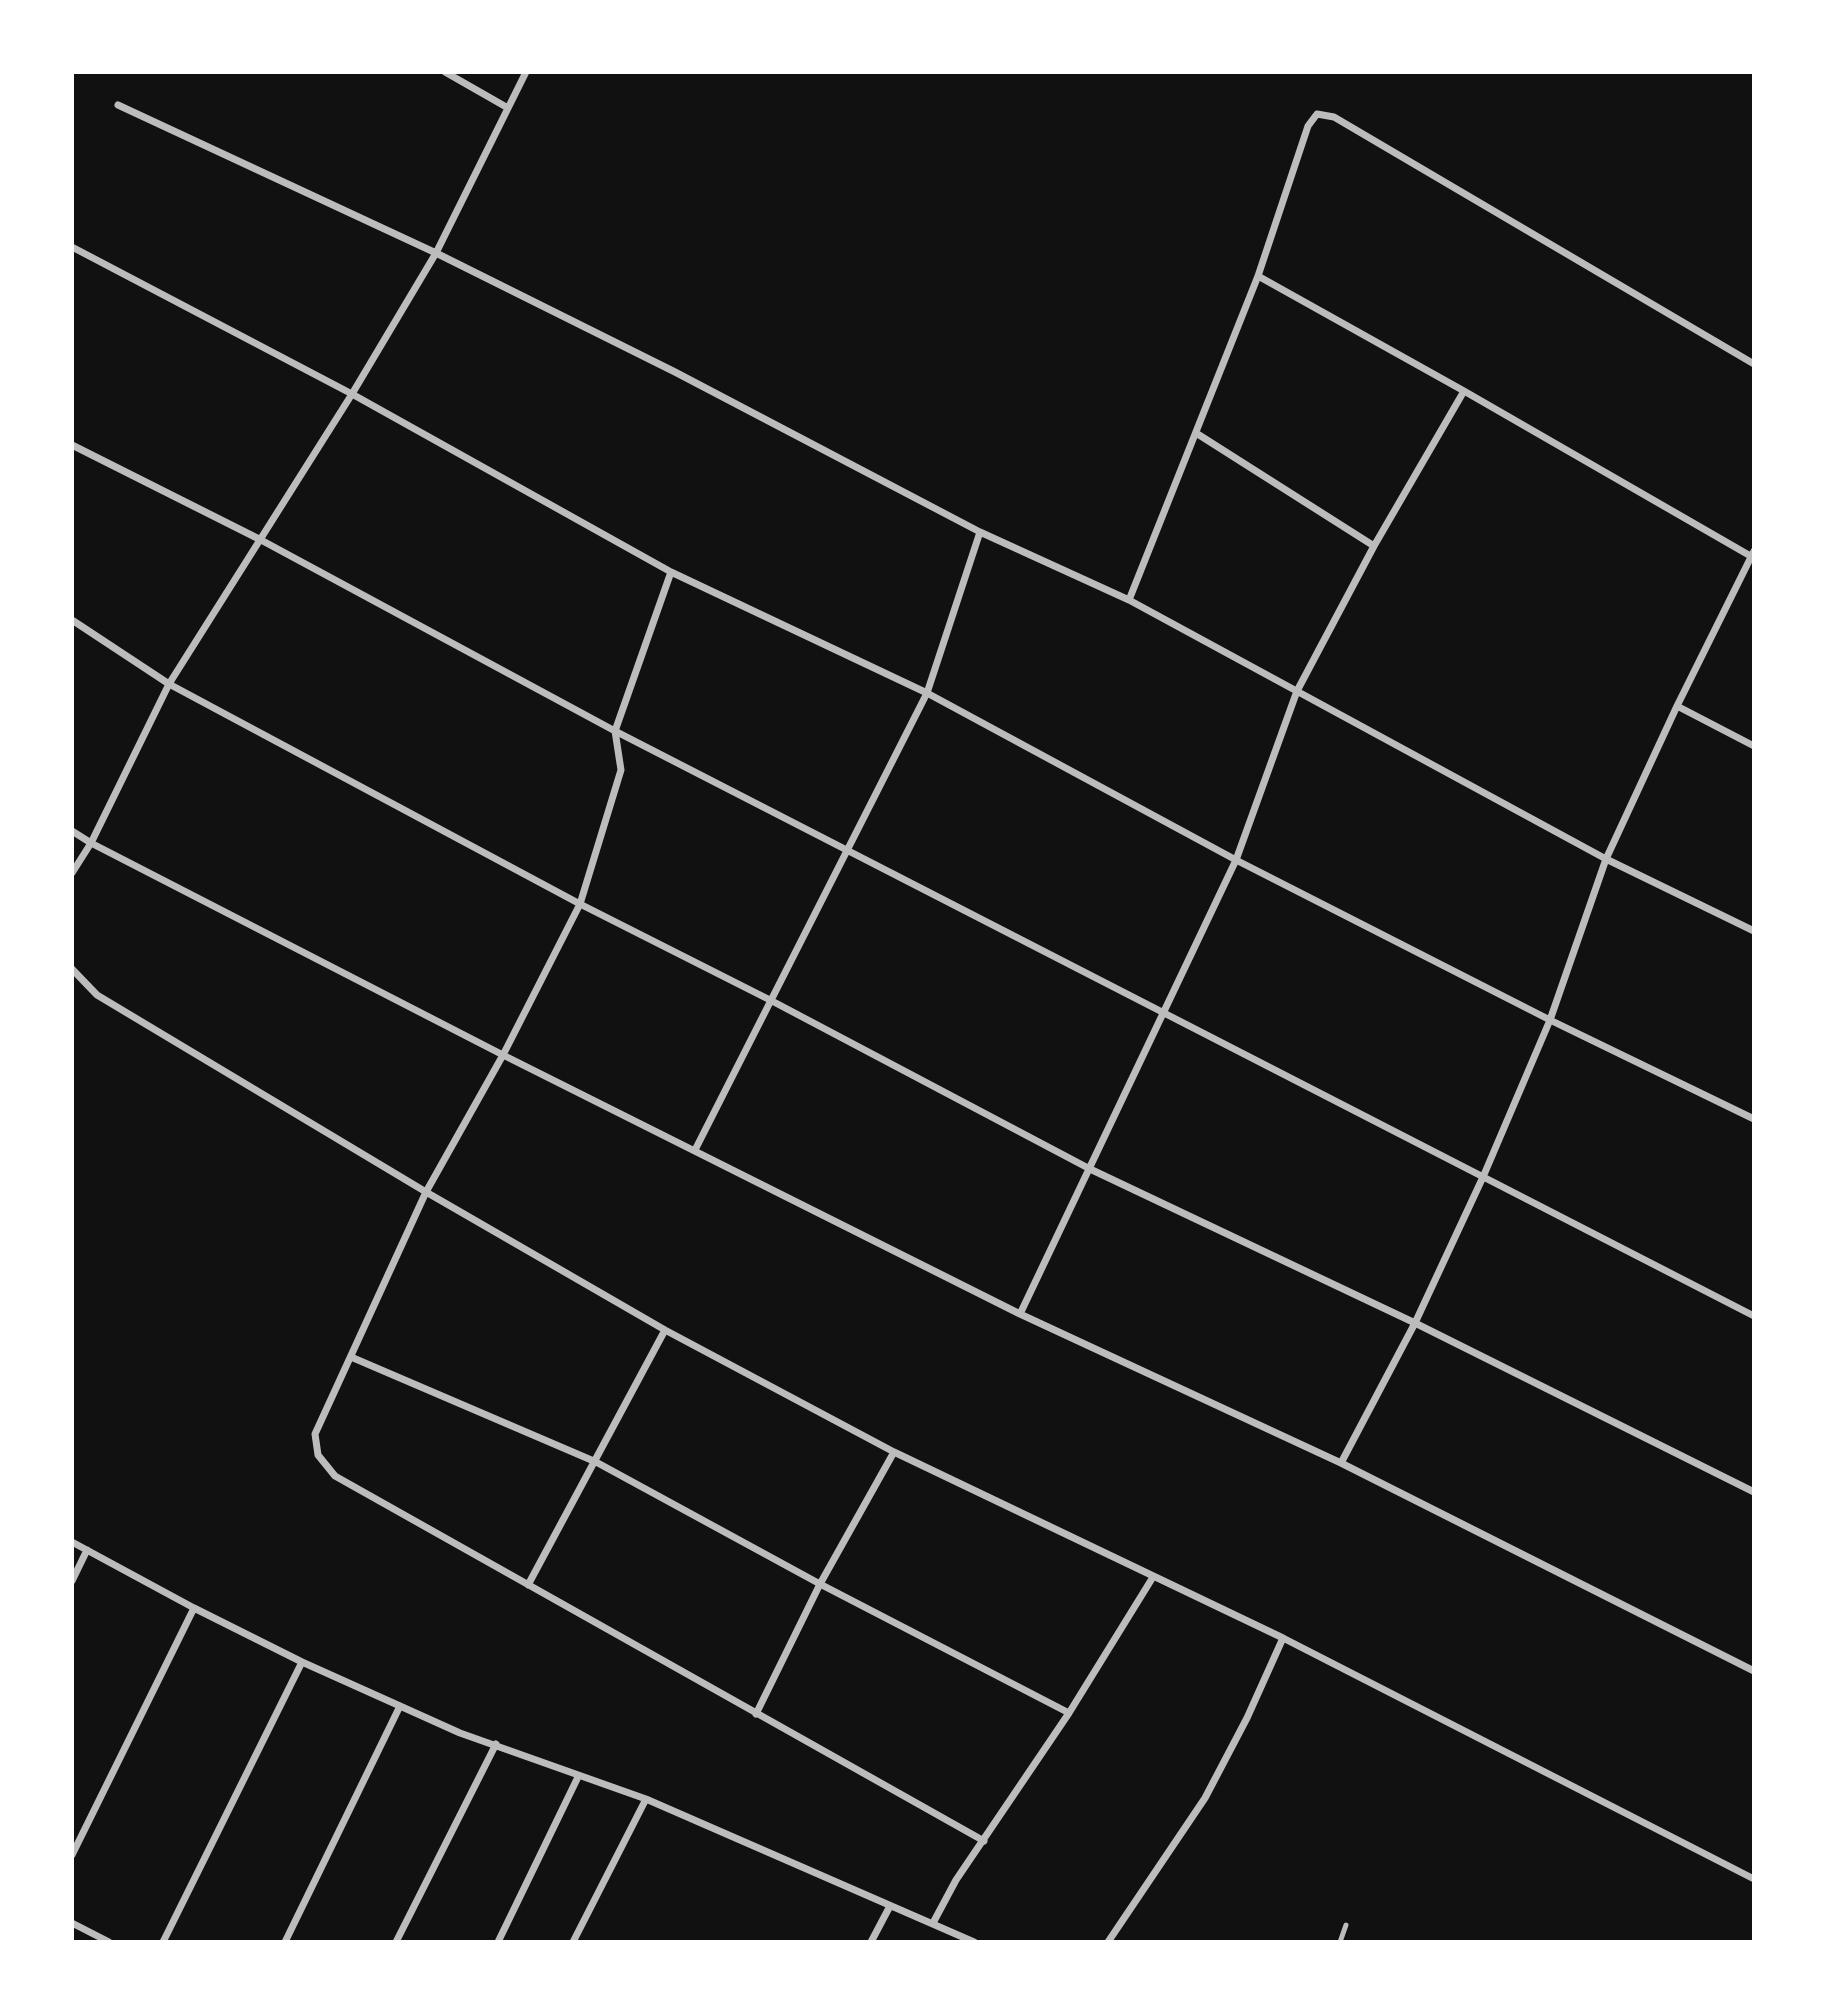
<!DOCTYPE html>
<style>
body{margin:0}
#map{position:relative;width:1826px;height:2014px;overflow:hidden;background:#111;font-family:Arial,sans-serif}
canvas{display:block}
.frame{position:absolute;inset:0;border:74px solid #fff;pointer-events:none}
</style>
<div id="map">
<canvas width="1826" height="2014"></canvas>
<div class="frame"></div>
</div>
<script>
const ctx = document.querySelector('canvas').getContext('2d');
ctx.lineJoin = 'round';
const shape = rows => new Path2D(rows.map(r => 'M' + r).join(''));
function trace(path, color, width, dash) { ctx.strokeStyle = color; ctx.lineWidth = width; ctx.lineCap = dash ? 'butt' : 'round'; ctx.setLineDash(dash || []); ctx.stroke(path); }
trace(shape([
 [1340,1942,1346,1925]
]), '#bcbcbc', 5);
trace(shape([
 [445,72,508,108],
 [118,105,436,253,675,372,980,532,1129,600,1606,859,1754,931],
 [72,247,352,394,671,572,927,693,1236,860,1550,1020,1754,1119],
 [1258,276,1464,391,1754,558],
 [1196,433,1374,546],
 [72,445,261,540,615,731,1754,1316],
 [671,572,615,731,621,770,580,904,503,1055,426,1192,315,1434,318,1455,335,1476,984,1841],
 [1129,600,1258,276,1308,126,1317,114,1334,117,1754,364],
 [72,620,169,684,580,904,772,1001,1090,1169,1415,1323,1754,1492],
 [1677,706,1754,746],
 [72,831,91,843,503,1055,1020,1314,1341,1463,1754,1671],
 [72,873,91,843,169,684,352,394,436,253,526,72],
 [72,969,97,995,426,1192,665,1330,894,1452,1283,1638,1754,1879],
 [695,1150,927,693,980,532],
 [1020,1314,1236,860,1297,691,1374,546,1464,391],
 [351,1357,596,1462,820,1584,1069,1713],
 [1341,1463,1415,1323,1483,1177,1550,1020,1606,859,1677,706,1754,551],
 [72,1542,194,1608,302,1662,400,1706,460,1733,646,1799,974,1942],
 [72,1581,87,1550],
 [528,1585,665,1330],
 [756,1714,820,1584,894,1452],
 [72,1855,194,1608],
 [72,1923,109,1942],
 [933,1923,956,1880,1069,1713,1153,1577],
 [163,1942,302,1662],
 [285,1942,400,1706],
 [396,1942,496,1744],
 [498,1942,578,1777],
 [573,1942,646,1799],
 [871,1942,890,1906],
 [1108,1942,1205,1798,1247,1718,1283,1638]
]), '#bcbcbc', 7);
</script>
